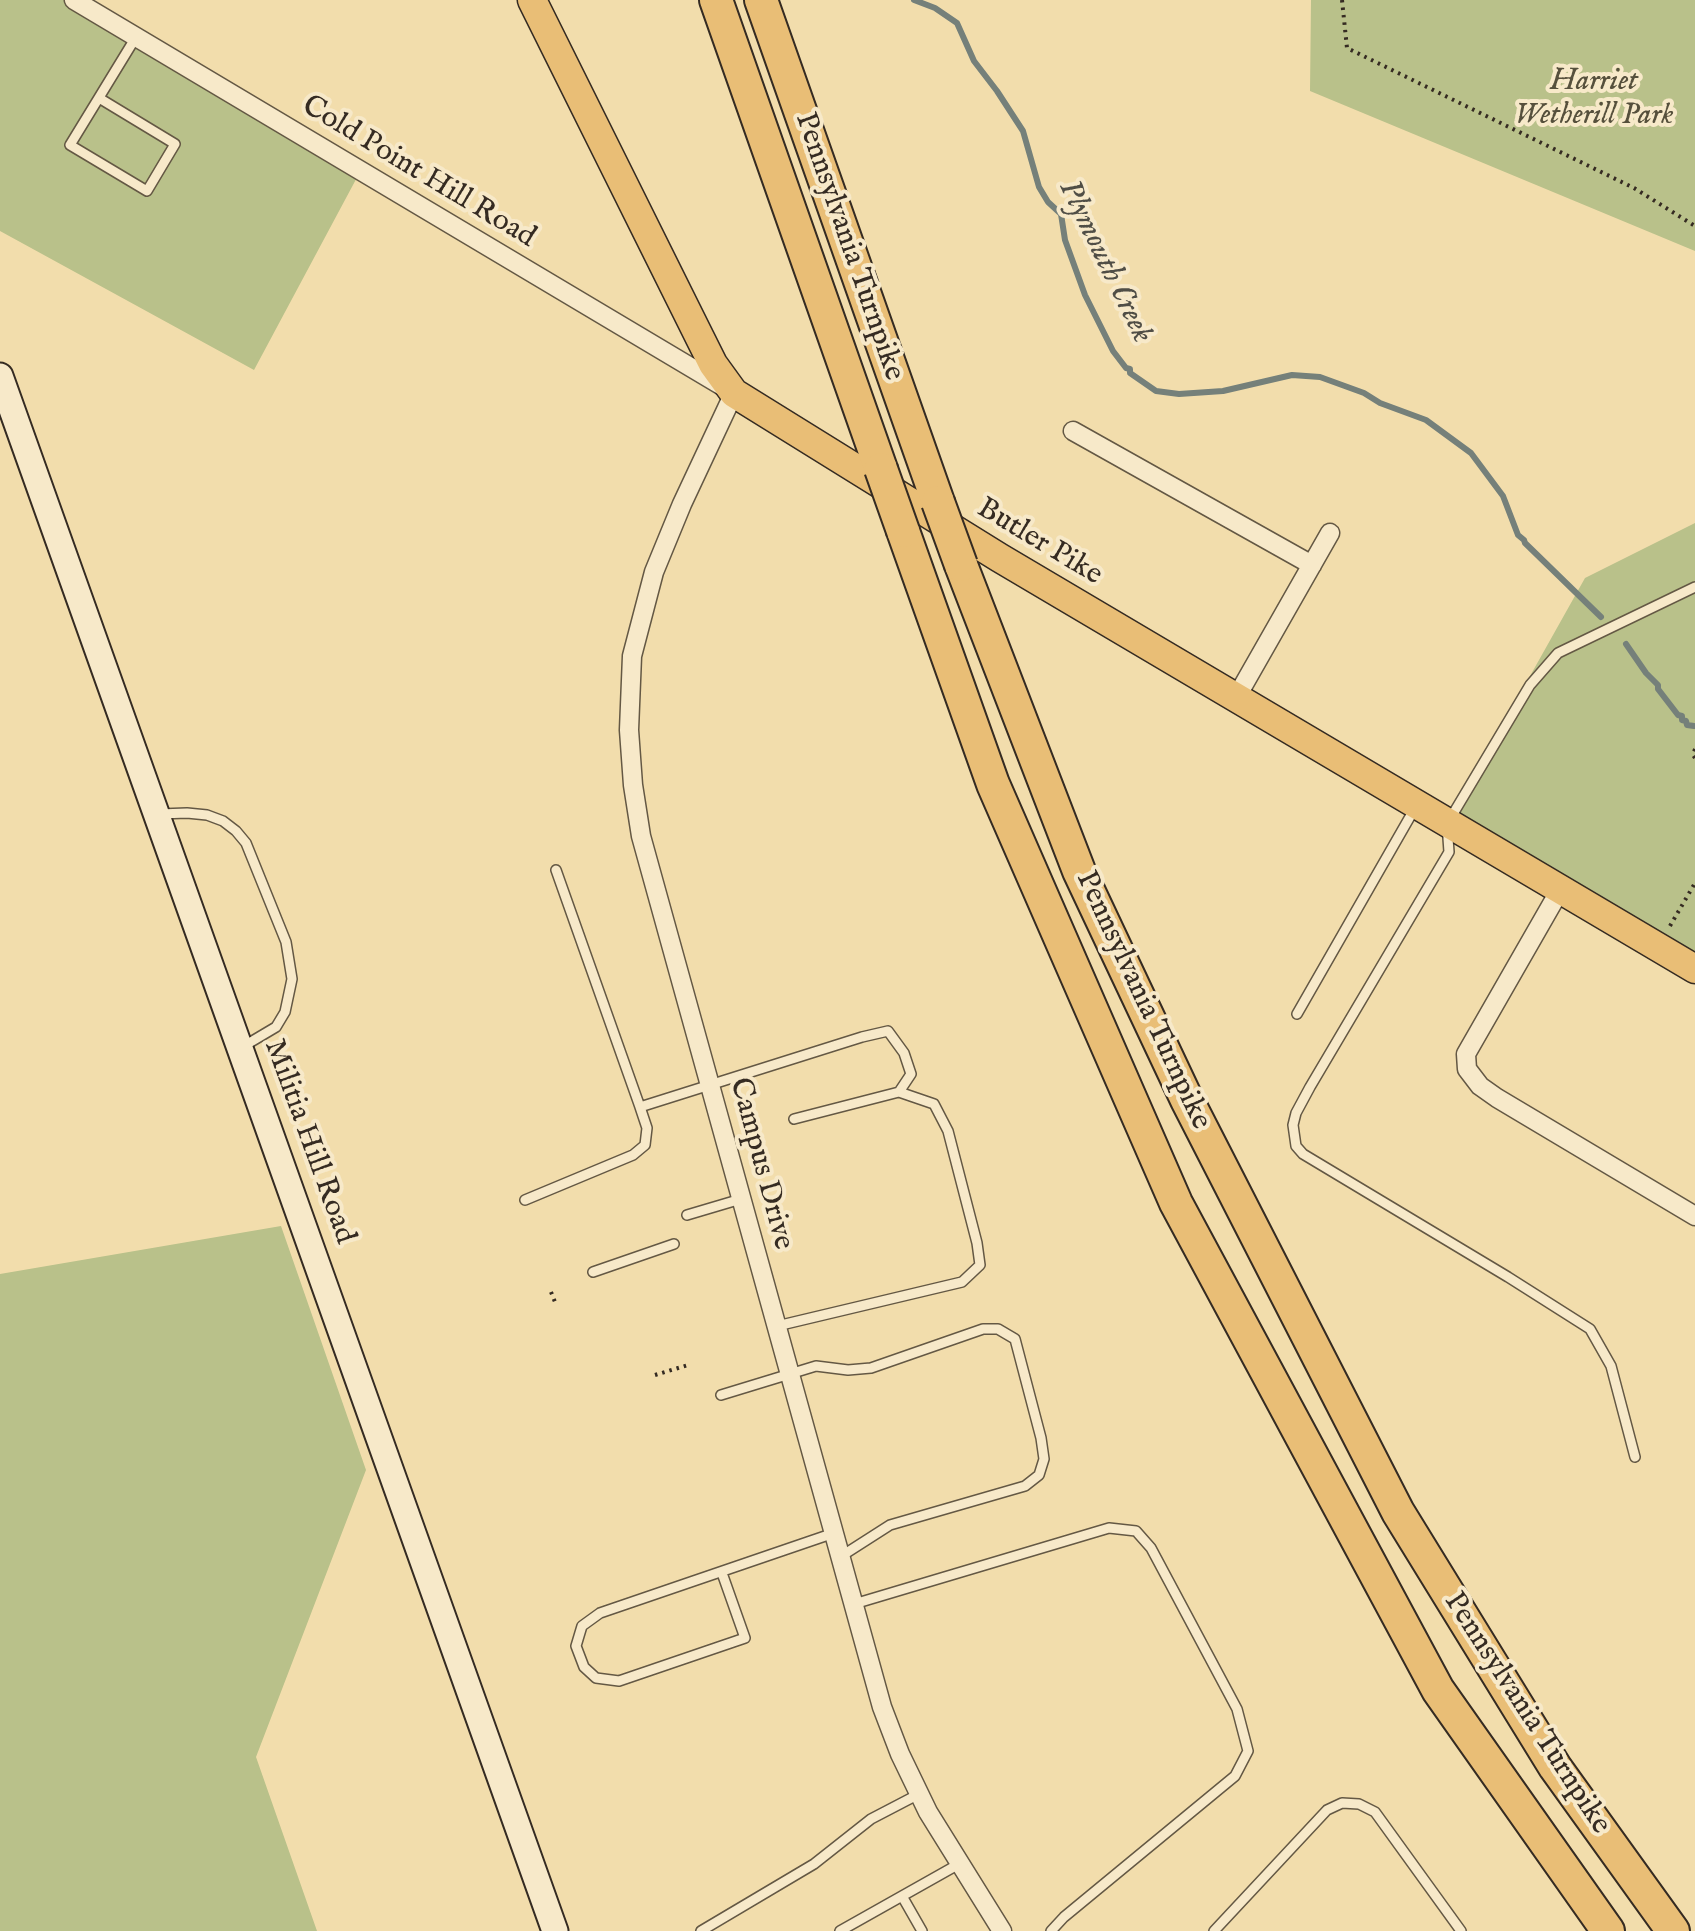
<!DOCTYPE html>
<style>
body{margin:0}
canvas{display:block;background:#f2ddac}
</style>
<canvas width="1695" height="1931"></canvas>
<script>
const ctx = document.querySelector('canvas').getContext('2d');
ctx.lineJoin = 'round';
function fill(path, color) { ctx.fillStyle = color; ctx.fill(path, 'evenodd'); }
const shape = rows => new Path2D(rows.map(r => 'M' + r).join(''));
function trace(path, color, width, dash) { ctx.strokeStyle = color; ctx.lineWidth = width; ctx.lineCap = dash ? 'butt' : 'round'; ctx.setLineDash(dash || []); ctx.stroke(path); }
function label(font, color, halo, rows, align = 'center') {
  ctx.font = font + ' "IM FELL English",serif'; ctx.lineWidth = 8; ctx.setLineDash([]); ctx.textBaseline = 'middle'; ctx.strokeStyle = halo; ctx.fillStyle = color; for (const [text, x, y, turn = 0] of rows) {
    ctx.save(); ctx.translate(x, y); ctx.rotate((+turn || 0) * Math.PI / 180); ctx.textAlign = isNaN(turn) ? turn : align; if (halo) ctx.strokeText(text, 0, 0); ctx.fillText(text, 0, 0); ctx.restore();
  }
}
fill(shape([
 [0,0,75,0,361,170,254,370,0,231],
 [1311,0,1695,0,1695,251,1310,91],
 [1695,523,1695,969,1447,824,1585,578],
 [281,1226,366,1470,256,1757,317,1931,0,1931,0,1274]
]), '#b9c18a');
trace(shape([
 [914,0,935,8,957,23,974,61,997,91,1023,131,1039,187,1048,202,1061,214,1065,240,1085,295,1113,351,1126,368,1130,369,1130,373,1156,391,1179,394,1223,391,1292,375,1320,377,1364,393,1380,403,1426,420,1471,453,1503,496,1518,535,1524,540,1525,543,1601,617],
 [1626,644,1646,673,1658,685,1658,689,1678,715,1682,716,1682,720,1686,721,1687,725,1694,726]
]), '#75807a', 6);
const lane = shape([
 [99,98,175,144,147,191,70,145,136,37],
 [160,814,187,813,207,815,223,821,236,831,246,843,286,942,292,979,285,1012,276,1027,244,1046],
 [556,870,640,1107,862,1037,888,1031,904,1053,911,1074,899,1092,934,1104,948,1131,977,1243,980,1265,962,1282,777,1326],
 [1297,1014,1415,808],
 [794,1119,899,1092],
 [525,1200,633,1155,645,1145,647,1128,640,1107],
 [687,1215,741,1199],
 [593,1272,674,1244],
 [721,1395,816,1366,848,1370,871,1368,983,1329,998,1329,1015,1339,1041,1438,1044,1459,1039,1475,1025,1486,890,1525,840,1557],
 [1635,1457,1611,1366,1590,1329,1508,1277,1303,1154,1296,1146,1293,1125,1296,1113,1310,1087,1449,852,1447,824,1530,685,1558,653,1695,587],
 [722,1573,745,1638,619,1681,596,1678,584,1667,576,1646,582,1626,600,1613,834,1533],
 [854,1604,1109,1528,1136,1531,1151,1548,1237,1709,1248,1751,1235,1776,1064,1917,1051,1931],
 [902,1896,922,1931],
 [701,1931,814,1864,871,1819,919,1794],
 [840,1931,959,1864],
 [1214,1931,1327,1810,1342,1803,1359,1804,1375,1812,1461,1931]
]);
const street = shape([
 [74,0,734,393,682,504,654,572,632,656,629,730,633,785,641,836,882,1707,900,1754,928,1812,1002,1931],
 [1073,431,1312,565],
 [1236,698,1330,533],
 [1560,890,1466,1054,1467,1069,1480,1086,1497,1098,1695,1216]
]);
const secondary = shape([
 [0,376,555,1931]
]);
const primary = shape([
 [532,0,700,338,713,364,734,393,1000,558,1695,969]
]);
const highway = shape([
 [716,0,881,469],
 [761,0,938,502],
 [903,531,993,784,1176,1203,1438,1690,1608,1931],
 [961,565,1079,871,1187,1100,1398,1512,1555,1767,1673,1931]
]);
trace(lane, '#645844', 12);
trace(street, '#645844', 21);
trace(secondary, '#352b22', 29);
trace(primary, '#352b22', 31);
trace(highway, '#352b22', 36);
trace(shape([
 [1342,0,1347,48,1634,188,1695,226],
 [1695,749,1693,755,1695,758],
 [1670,926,1695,883],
 [551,1292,555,1302],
 [655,1375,688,1365]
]), '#352b22', 4, [2.5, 5]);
trace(lane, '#f7e9c9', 9);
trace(street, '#f7e9c9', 18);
trace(secondary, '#f7e9c9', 25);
trace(primary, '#e9be76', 28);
trace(highway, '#e9be76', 32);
const highwayBridge = shape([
 [881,469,903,531],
 [938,502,961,565]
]);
trace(highwayBridge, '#352b22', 36, []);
trace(highwayBridge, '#e9be76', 32);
label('italic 30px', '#56503c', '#f7e9c9', [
 ["Harriet",1594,83],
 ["Wetherill Park",1594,117]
]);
label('30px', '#352b22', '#f7e9c9', [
 ["Cold Point Hill Road",418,173,31],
 ["Pennsylvania Turnpike",848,247,71],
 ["Butler Pike",1039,543,31],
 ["Pennsylvania Turnpike",1142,1001,65],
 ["Militia Hill Road",308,1142,70],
 ["Campus Drive",760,1164,75],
 ["Pennsylvania Turnpike",1526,1714,57]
]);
label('italic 32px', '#504e46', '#f7e9c9', [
 ["Plymouth Creek",1104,262,64]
]);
</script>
